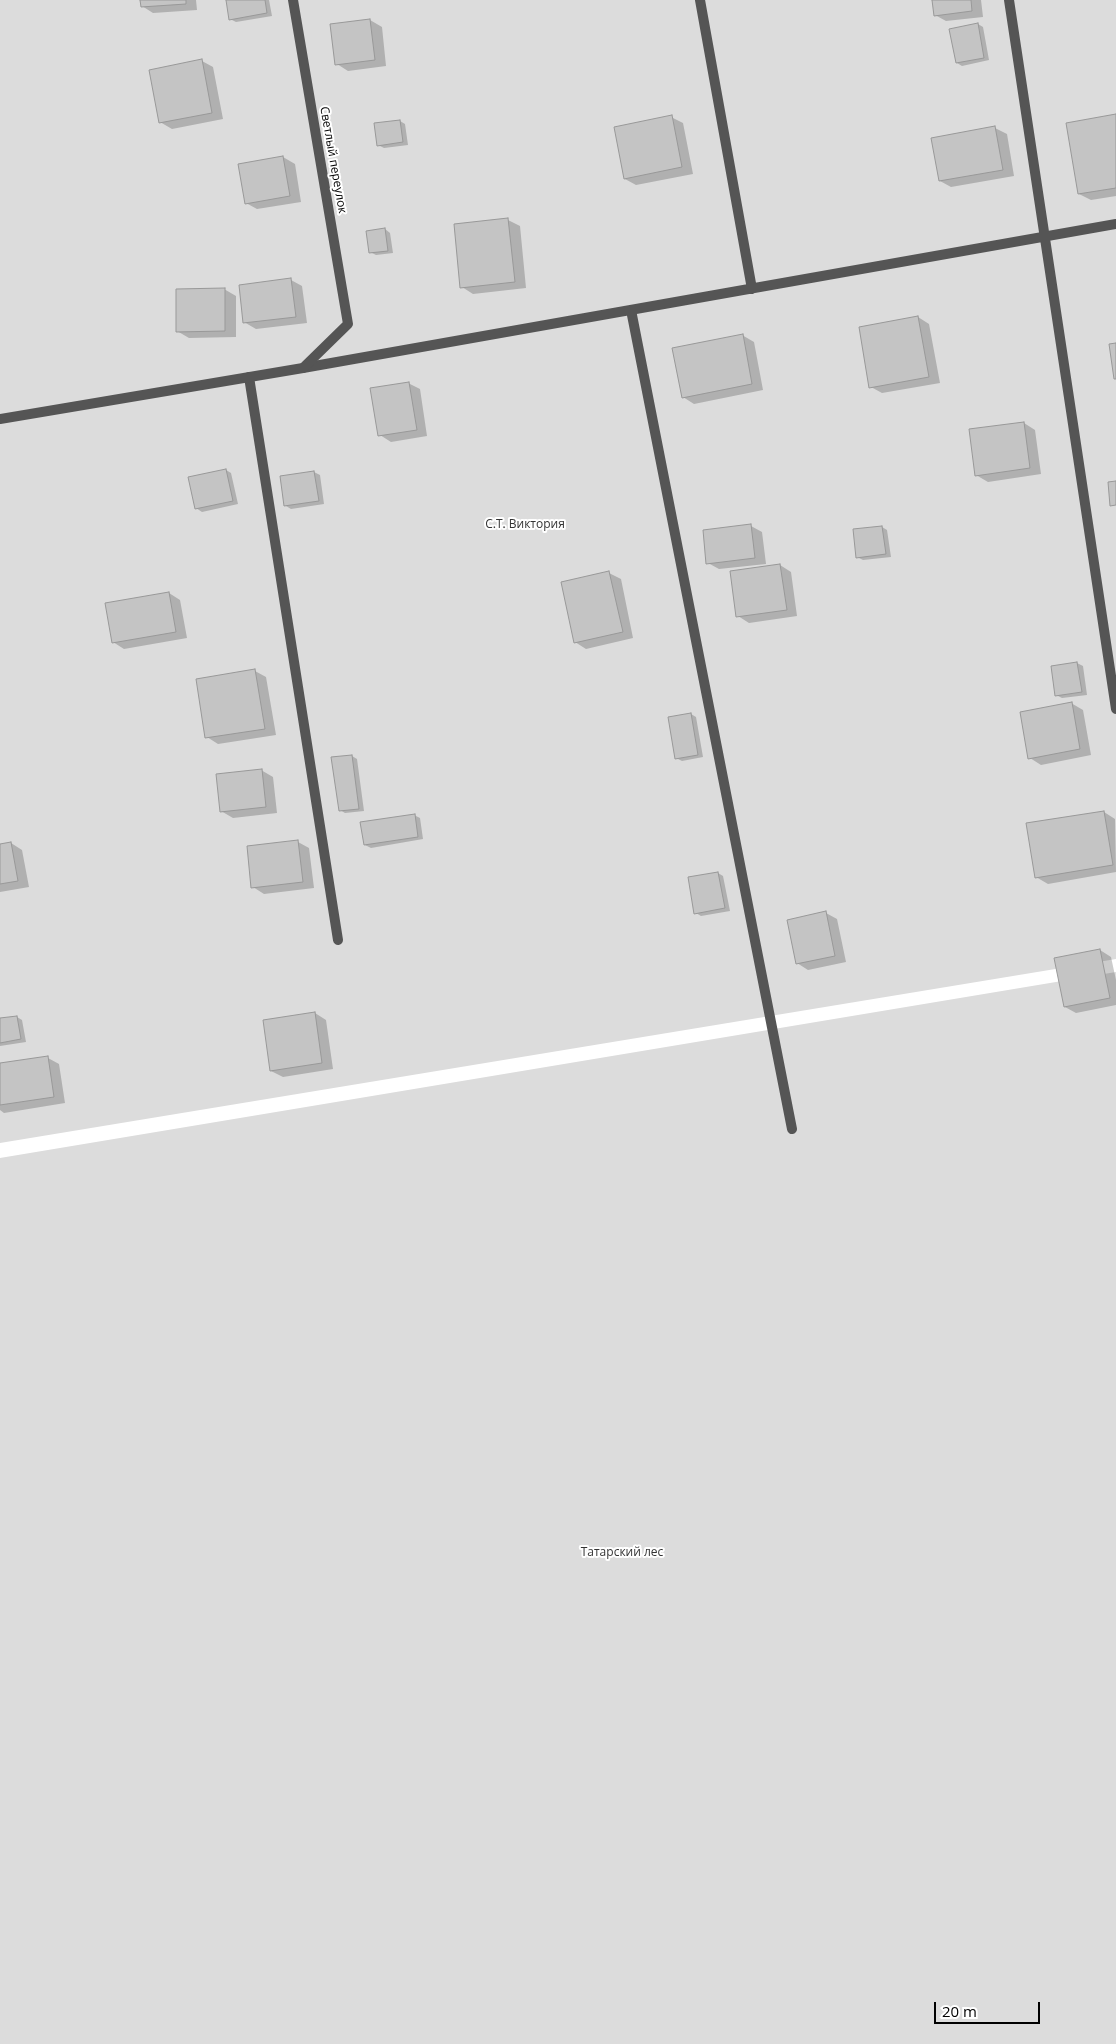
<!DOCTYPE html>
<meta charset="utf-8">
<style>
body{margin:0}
#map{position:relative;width:1116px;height:2044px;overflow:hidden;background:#fff;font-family:"Open Sans",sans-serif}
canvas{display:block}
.scale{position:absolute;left:934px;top:2002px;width:106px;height:22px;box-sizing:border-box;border:2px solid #000;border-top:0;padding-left:6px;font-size:15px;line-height:18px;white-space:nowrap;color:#000;-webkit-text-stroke:4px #fff;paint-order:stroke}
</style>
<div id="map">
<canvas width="1116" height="2044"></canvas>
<div class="scale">20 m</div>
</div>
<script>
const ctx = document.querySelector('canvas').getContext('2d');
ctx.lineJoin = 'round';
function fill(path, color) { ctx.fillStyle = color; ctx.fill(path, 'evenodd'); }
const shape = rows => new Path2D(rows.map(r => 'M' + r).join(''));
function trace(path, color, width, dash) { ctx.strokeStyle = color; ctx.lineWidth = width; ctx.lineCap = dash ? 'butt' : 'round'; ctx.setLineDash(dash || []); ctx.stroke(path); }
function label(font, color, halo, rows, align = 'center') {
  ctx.font = font + ' "Open Sans",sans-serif'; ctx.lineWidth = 4; ctx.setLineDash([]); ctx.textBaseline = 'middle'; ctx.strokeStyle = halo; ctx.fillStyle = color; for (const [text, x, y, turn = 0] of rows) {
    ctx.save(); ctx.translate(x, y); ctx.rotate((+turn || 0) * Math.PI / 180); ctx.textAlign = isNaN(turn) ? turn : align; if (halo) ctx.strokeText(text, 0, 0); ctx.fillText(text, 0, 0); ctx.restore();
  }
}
fill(shape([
 [0,0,1116,0,1116,959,0,1143],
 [1116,972,1116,2044,0,2044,0,1158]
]), '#dcdcdc');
fill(shape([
 [141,0,196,0,197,10,153,13,142,6],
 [227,0,269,0,272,16,236,22,230,19],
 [933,0,981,0,983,17,946,21,935,15],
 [370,20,382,27,386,66,348,71,337,64,332,25],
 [978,24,983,27,989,60,962,66,957,63],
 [202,61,213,67,223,119,172,129,160,122],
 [1116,116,1116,196,1091,200,1079,194],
 [671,117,683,123,693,174,636,185,625,179],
 [400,121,405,124,408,145,384,148,378,145],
 [995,128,1007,134,1014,176,951,187,940,181],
 [283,157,295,164,301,202,257,209,246,203],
 [508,220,520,226,526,288,473,294,462,287],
 [385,229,390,233,393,253,376,255,370,252],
 [291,280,302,286,307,323,256,329,244,322],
 [224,289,236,296,236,337,189,338,177,331],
 [918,317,929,324,940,383,882,393,871,387],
 [742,335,754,342,763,390,694,404,683,397],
 [408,383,420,389,427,436,391,442,380,435],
 [1024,423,1035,430,1041,474,988,482,976,475],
 [226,470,231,473,238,504,202,512,196,508],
 [314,472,320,475,324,504,291,509,286,506,281,477],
 [751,526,762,532,766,564,719,569,708,563],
 [882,527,887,530,891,557,863,560,857,557],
 [780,565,791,572,797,616,749,623,738,616],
 [609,573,621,579,633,638,586,649,575,642],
 [169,593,180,600,187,638,124,649,113,642],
 [1077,663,1083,666,1087,695,1062,698,1056,695],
 [255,671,266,677,276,735,218,744,207,737],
 [1071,703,1083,710,1091,755,1041,765,1030,758],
 [691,714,696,717,703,757,682,761,676,758],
 [352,756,357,759,364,811,345,813,340,810],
 [261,770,273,777,277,813,233,818,221,811],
 [1104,812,1115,819,1116,872,1048,884,1036,877],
 [414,815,420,818,423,839,371,848,365,845],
 [298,842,309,848,314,888,264,894,253,887],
 [11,843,22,850,29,887,0,892,0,845],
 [718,873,723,876,730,911,701,916,696,913],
 [826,913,837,919,846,962,808,970,797,963],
 [1100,950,1111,957,1116,980,1116,1005,1076,1013,1065,1007],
 [315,1013,326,1020,333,1069,283,1077,271,1071],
 [17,1017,22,1020,26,1042,0,1046,0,1020],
 [48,1058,59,1064,65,1103,4,1113,0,1110,0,1065]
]), '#0003');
const building = shape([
 [140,0,186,0,186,4,141,7,140,0],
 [226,0,265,0,267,13,229,20,226,0],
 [932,0,971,0,972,11,934,16,932,0],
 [370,19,375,60,335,65,330,24,370,19],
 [978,23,984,58,956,63,949,29,978,23],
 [202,59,212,113,159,123,149,70,202,59],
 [1116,114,1116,188,1078,194,1066,123,1116,114],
 [672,115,682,167,624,179,614,127,672,115],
 [400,120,403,142,377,146,374,123,400,120],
 [995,126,1003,170,939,181,931,138,995,126],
 [283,156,290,196,245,204,238,164,283,156],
 [508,218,515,282,460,288,454,224,508,218],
 [385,228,388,251,369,253,366,231,385,228],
 [291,278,296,317,243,323,239,285,291,278],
 [225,288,225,331,176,332,176,289,225,288],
 [918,316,929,377,869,388,859,327,918,316],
 [743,334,752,384,682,398,672,348,743,334],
 [1116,343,1116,379,1114,379,1109,344,1116,343],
 [409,382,417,430,378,436,370,388,409,382],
 [1024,422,1030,468,975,476,969,429,1024,422],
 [226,469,233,501,195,509,188,477,226,469],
 [314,471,319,501,284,506,280,476,314,471],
 [1116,481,1116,505,1110,506,1108,482,1116,481],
 [751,524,755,558,706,564,703,530,751,524],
 [882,526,886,554,856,558,853,529,882,526],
 [780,564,787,610,736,617,730,571,780,564],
 [609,571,623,632,574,643,561,582,609,571],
 [169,592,176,632,112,643,105,603,169,592],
 [1077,662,1082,692,1055,696,1051,666,1077,662],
 [255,669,265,729,205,738,196,679,255,669],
 [1072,702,1080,749,1028,759,1020,712,1072,702],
 [691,713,698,755,675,759,668,717,691,713],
 [352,755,359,809,339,811,331,757,352,755],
 [262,769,266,807,220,812,216,774,262,769],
 [1104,811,1113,865,1035,878,1026,823,1104,811],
 [415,814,418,837,364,845,360,822,415,814],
 [298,840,303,882,251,888,247,846,298,840],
 [11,842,18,881,0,884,0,844,11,842],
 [718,872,725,908,694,914,688,877,718,872],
 [826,911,835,956,796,964,787,920,826,911],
 [1100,949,1110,998,1064,1007,1054,958,1100,949],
 [315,1012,322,1063,270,1071,263,1020,315,1012],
 [17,1016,21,1039,0,1043,0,1018,17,1016],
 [48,1056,54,1097,0,1105,0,1063,48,1056]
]);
fill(building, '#c4c4c4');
trace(building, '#999', 1);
trace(shape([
 [700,0,752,289],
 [1009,0,1116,709],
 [631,310,792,1129],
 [303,368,1116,224],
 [249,377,338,940]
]), '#555', 10);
trace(shape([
 [0,419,303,368,348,324,293,0]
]), '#555', 10);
label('12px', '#000', '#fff', [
 ["Светлый переулок",333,160,80]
]);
label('12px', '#333', '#fff', [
 ["С.Т. Виктория",525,525],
 ["Татарский лес",622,1553]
]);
</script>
